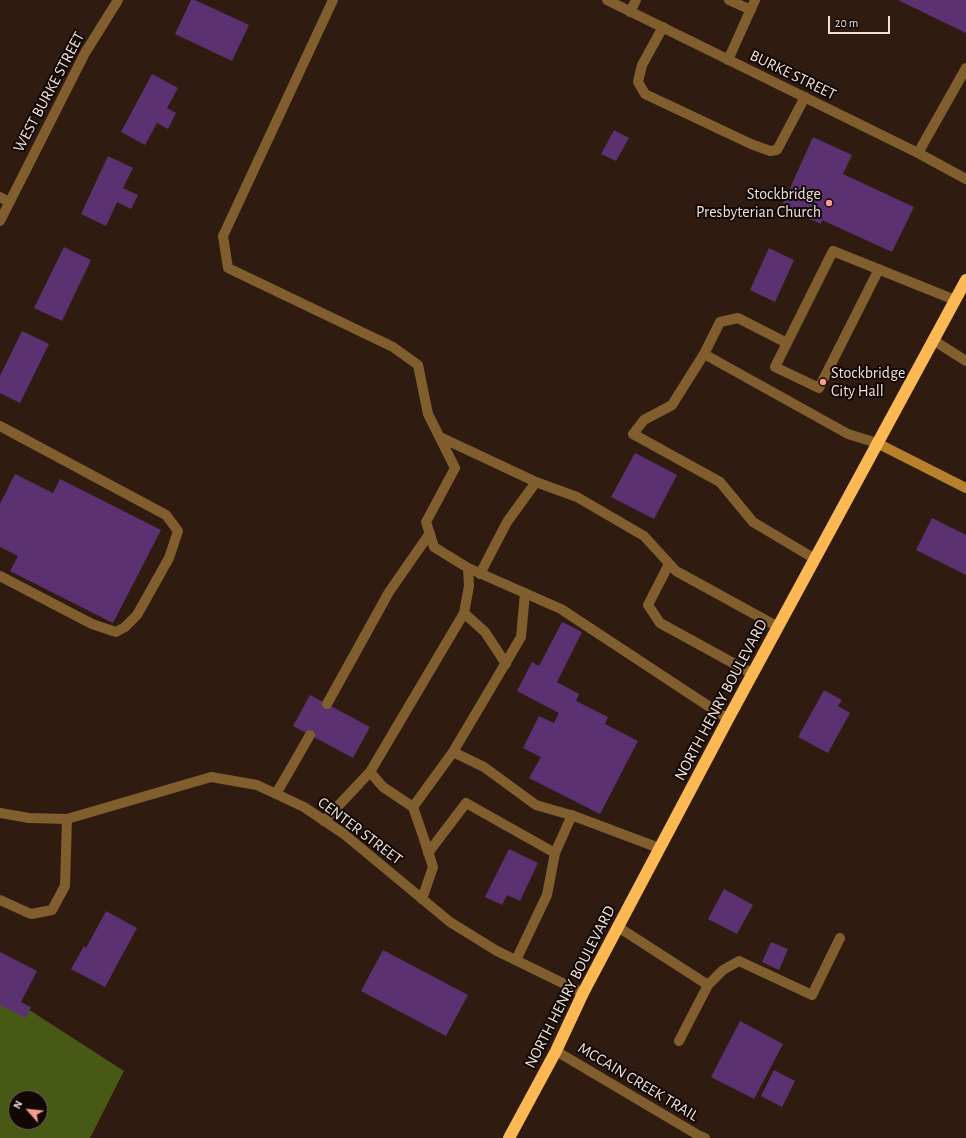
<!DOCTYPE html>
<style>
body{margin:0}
#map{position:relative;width:966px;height:1138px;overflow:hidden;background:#2f1b10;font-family:"Alegreya Sans",sans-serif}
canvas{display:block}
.north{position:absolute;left:8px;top:1090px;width:40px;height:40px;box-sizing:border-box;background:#110805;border:1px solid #6a5f5a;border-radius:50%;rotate:297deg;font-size:11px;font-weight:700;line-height:16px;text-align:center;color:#efe1d9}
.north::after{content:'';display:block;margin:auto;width:14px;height:18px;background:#f59c92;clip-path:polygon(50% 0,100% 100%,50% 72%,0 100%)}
.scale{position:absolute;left:828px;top:16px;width:62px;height:18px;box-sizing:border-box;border:2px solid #efe1d9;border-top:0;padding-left:5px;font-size:12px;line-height:14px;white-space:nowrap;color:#efe1d9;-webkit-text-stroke:3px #110805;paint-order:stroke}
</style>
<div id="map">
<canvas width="966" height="1138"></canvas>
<div class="north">N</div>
<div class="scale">20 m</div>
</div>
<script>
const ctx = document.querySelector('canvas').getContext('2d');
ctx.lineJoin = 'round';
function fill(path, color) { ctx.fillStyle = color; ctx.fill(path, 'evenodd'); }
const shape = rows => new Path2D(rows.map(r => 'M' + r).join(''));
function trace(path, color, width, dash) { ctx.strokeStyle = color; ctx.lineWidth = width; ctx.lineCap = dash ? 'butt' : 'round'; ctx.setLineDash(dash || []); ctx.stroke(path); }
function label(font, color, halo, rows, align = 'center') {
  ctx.font = font + ' "Alegreya Sans",sans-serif'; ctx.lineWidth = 4; ctx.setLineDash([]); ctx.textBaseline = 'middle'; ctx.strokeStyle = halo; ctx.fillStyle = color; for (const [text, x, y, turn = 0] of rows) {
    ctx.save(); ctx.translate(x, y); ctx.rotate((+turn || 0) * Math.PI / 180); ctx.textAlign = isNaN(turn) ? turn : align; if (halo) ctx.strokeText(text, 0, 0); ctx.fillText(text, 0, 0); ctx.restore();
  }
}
fill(shape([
 [0,991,124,1071,90,1138,0,1138],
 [16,1098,40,1098,40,1122,16,1122]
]), '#485815');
fill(shape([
 [191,0,195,0,249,25,232,61,175,34],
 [898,0,966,0,966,33],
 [152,74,178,88,167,108,176,113,168,129,157,123,145,145,121,132],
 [614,130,629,138,616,161,601,154],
 [813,137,852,155,843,174,914,207,892,252,822,220,821,224,782,206],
 [108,156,133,168,123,188,138,195,131,209,117,202,106,226,81,214],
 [64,247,91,260,62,321,34,308],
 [769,248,794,260,775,302,750,290],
 [22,331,49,344,20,403,0,393,0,376],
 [635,453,677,475,654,519,611,497],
 [15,474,53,493,60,479,161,530,113,623,10,571,18,556,0,547,0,504],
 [932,518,966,535,966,575,916,550],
 [562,622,582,632,557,682,579,694,576,701,608,717,605,724,638,741,600,814,529,778,541,757,523,748,539,716,554,723,559,713,517,691,532,662,539,666],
 [824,690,842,700,838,706,850,713,828,753,798,737],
 [310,695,370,727,353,758,293,726],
 [509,849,538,863,520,901,507,895,502,905,485,897],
 [724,889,753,905,737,934,708,919],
 [106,911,137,928,105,987,71,969,84,946,86,948],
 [771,942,788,949,779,970,762,962],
 [383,950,468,995,446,1036,361,991],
 [0,952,37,971,21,1002,31,1007,26,1018,0,1005],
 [740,1021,783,1044,754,1099,711,1077],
 [774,1070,795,1081,782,1107,761,1096]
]), '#5c3172');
trace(shape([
 [333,0,223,236,228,268,393,347,418,365,428,414,455,468,426,522,434,547,468,568,561,609,728,719],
 [729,0,751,10],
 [630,12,636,0],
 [663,27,642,65,638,82,645,94,751,144,770,151,777,150,805,97],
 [728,60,755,0],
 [933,340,966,361],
 [787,343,775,367,819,388,879,269],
 [704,354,848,434,877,443],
 [0,426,166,515,178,531,169,558,137,615,125,627,116,632,92,624,0,576],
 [440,437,536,482,577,497,644,536,676,571,778,627],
 [815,559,753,522,720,482,633,434,644,420,672,405,704,354,720,322,738,318,787,343,833,251,955,300],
 [669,564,648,605,660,623,753,674],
 [480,574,507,522,536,482],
 [464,613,485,632,506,664],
 [327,704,389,592,430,533],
 [453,752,484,767,536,805,574,816,659,848],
 [370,772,383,787,413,807],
 [276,794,310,735],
 [324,821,370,772,464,613,469,586,468,568],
 [428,853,466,803,555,853],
 [422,899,433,867,423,836,413,807,453,752,521,637,525,593],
 [618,927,708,985,679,1041],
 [516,960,547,895,555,853,572,815],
 [708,985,723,970,739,961,812,995,840,938]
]), '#805e2e', 10);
trace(shape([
 [607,0,918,153,966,179],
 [918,153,966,68],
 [0,197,9,202],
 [0,221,85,53,118,0],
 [0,813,29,818,67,819,211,777,257,785,304,807,344,834,450,922,497,951,583,993],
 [0,900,31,914,52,910,65,886,67,819],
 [556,1051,698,1135,705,1138]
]), '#805e2e', 10);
trace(shape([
 [877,443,966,488]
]), '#b7812c', 10);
trace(shape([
 [509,1138,556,1051,583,993,728,719,966,280]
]), '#fcb853', 12);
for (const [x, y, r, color] of [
 [829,203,4,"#f59c92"],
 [823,382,4,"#f59c92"]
]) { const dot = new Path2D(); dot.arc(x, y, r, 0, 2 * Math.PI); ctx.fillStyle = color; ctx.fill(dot); trace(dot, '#110805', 1.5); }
label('16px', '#efe1d9', '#110805', [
 ["BURKE STREET",793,75,26],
 ["WEST BURKE STREET",49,92,-62],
 ["NORTH HENRY BOULEVARD",721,700,-62],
 ["CENTER STREET",360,831,37],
 ["NORTH HENRY BOULEVARD",570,987,-63],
 ["MCCAIN CREEK TRAIL",638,1082,31]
]);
label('16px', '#efe1d9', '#110805', [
 ["Stockbridge",821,194],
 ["Presbyterian Church",821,212],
 ["Stockbridge",831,373,"left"],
 ["City Hall",831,391,"left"]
], 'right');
</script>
